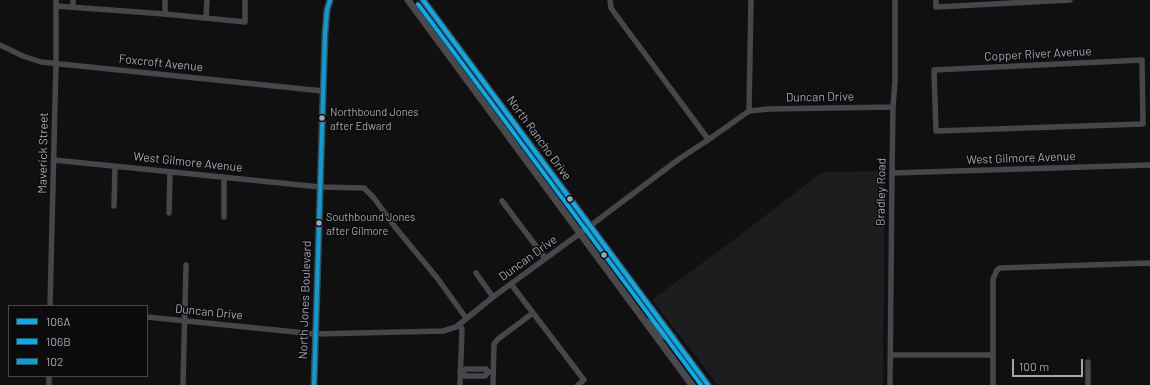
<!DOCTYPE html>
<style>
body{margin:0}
#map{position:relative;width:1150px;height:385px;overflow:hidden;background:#101011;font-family:Barlow,sans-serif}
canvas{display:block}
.legend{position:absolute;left:8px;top:305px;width:140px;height:72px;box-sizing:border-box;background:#0b0b0c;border:1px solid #48494e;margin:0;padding:5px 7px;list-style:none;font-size:12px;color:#a3a5b0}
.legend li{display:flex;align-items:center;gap:8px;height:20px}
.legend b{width:20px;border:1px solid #48494e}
.scale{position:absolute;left:1012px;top:359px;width:71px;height:18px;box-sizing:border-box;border:2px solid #a3a5b0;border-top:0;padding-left:5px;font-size:12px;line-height:14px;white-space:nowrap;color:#a3a5b0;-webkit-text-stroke:3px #0b0b0c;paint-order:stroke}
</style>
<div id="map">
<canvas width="1150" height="385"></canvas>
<ul class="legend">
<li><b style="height:5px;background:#00adef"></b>106A</li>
<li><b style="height:5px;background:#00adef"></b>106B</li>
<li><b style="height:5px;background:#00a0dc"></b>102</li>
</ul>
<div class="scale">100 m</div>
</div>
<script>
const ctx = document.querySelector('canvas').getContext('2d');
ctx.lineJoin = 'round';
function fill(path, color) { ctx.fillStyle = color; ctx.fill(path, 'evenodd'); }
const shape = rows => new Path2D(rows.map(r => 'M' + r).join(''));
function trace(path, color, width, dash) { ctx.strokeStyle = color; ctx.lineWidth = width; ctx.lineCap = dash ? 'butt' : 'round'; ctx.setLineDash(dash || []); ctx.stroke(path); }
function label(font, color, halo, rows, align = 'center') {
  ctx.font = font + ' Barlow,sans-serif'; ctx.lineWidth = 3; ctx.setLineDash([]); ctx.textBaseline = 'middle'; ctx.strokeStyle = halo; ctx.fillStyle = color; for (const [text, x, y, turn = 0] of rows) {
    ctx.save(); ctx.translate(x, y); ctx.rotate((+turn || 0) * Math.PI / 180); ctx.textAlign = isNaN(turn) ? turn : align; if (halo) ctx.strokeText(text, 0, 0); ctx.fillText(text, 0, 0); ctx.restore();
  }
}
fill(shape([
 [885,171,883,385,718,385,652,300,724,247,823,172]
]), '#1d1d1f');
trace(shape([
 [610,0,611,8,616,15,708,139],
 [936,0,936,7,1070,0],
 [56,6,165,14,245,22,245,0],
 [73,6,73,0],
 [165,14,165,0],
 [206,18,207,0],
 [0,45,23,56,41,62,323,91],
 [1142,60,1143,124,936,131,934,70,1142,60],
 [749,111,751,0],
 [54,160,320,187,364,188,374,198,395,227,438,279,466,318],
 [892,173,1150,165],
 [502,201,545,258],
 [114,206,115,166],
 [169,213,170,172],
 [224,217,224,177],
 [476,273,493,297],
 [511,284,584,380,578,385],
 [50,306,56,63,56,0],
 [147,317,315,334,443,331,456,327,493,297,590,226,679,159,708,140,749,111,769,109,893,107],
 [459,325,462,329,460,385],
 [891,355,993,355],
 [1088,362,1088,385],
 [460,372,463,372,466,369,486,369,488,372,493,372],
 [463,372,465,376,485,376,488,372],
 [49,376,49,385],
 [183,385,186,265],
 [493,385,494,344,498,339,533,313],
 [890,385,892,173,893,107,895,81,895,0],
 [993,385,993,279,997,270,1000,268,1150,263]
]), '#46474a', 5.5);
trace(shape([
 [408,0,692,385],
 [423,0,708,385],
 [647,322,657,327,662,334,665,336,673,337],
 [314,385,325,34,327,10,330,0]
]), '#49494c', 7);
trace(shape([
 [423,0,708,385]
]), '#00adef', 4);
trace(shape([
 [418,4,701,385]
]), '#00adef', 4);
trace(shape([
 [314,385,325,34,327,10,330,0]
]), '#00a0dc', 4);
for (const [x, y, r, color] of [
 [322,118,3.5,"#a3a5b0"],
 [570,199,3.5,"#a3a5b0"],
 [319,223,3.5,"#a3a5b0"],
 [604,255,3.5,"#a3a5b0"]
]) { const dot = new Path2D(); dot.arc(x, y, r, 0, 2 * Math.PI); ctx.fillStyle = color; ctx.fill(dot); trace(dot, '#0b0b0c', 1.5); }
label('11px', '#a3a5b0', '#0b0b0c', [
 ["Northbound Jones",330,112],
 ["after Edward",330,126],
 ["Southbound Jones",326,217],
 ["after Gilmore",326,231]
], 'left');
label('12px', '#a3a5b0', '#0b0b0c', [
 ["Copper River Avenue",1038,54,-3],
 ["Foxcroft Avenue",161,63,6],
 ["Duncan Drive",820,97,-1],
 ["North Rancho Drive",539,138,54],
 ["Maverick Street",43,153,-89],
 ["West Gilmore Avenue",1021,158,-2],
 ["West Gilmore Avenue",188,162,6],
 ["Bradley Road",881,192,-89],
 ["Duncan Drive",528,258,-36],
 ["North Jones Boulevard",305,300,-88],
 ["Duncan Drive",209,312,6]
]);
</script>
